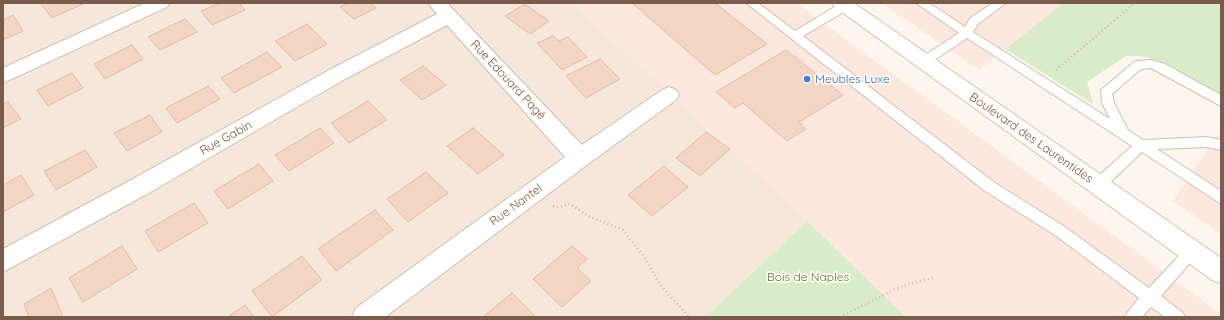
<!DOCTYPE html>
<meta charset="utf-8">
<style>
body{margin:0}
#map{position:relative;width:1224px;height:320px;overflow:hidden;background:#fdf6ec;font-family:Quicksand,sans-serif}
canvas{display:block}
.frame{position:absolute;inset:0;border:4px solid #7a5c4d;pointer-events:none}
</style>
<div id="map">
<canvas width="1224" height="320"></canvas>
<div class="frame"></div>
</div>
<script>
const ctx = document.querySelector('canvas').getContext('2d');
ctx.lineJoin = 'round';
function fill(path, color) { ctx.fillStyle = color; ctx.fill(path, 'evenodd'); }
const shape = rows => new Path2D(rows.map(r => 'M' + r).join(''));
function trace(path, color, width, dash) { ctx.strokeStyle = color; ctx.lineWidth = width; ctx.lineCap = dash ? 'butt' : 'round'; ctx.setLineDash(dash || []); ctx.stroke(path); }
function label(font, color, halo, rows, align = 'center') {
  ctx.font = font + ' Quicksand,sans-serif'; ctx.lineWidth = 3.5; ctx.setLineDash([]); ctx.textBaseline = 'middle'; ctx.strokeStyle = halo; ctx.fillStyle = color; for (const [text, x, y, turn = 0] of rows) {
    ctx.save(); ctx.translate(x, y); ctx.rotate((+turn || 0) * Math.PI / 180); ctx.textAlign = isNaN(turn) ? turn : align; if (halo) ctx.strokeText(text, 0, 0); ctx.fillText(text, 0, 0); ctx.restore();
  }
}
fill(shape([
 [3,3,580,3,807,221,706,317,3,317]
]), '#f5e8da');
fill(shape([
 [571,3,796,3,1221,314,1221,317,906,317,807,221],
 [882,3,1064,3,979,70],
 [1221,129,1221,234,1173,201]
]), '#fde8e0');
fill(shape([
 [1064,3,1221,3,1221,97,1159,61,1140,56,1126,56,1087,82,1093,104,1005,49],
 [807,221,906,317,706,317]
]), '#d8ecc9');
const building = shape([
 [85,3,52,18,41,4,42,3,85,3],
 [220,3,239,3,245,10,212,25,201,11,220,3],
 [348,3,370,3,376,8,354,19,340,7,348,3],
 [632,3,715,3,767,44,715,75,632,3],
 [525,4,549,21,530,34,505,16,525,4],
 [13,15,23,31,3,40,3,20,13,15],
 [185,19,197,32,160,50,148,37,185,19],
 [307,24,327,44,295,61,275,41,307,24],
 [553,36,559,41,568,37,587,57,562,70,537,43,553,36],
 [132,45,143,59,105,79,94,64,132,45],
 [786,50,843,95,799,122,806,129,787,141,743,103,735,108,716,92,786,50],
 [267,52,282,67,234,93,221,78,267,52],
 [600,59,620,79,586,98,566,76,600,59],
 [423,66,446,85,422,100,400,80,423,66],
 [72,73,83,88,48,106,37,90,72,73],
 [208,86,220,99,177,123,166,108,208,86],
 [368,101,387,120,349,143,331,123,368,101],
 [8,102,21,119,3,128,3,104,8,102],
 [150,115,162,132,127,151,114,133,150,115],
 [320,128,334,143,289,171,275,155,320,128],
 [473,128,504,155,478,174,447,146,473,128],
 [706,132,730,149,700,176,676,158,706,132],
 [85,150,97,167,56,190,44,171,85,150],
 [259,164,273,181,228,209,214,191,259,164],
 [664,166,688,187,652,216,628,195,664,166],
 [426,172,448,193,408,222,387,199,426,172],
 [21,175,34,195,3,212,3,185,21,175],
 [194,203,208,223,158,252,145,231,194,203],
 [375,210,393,230,336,271,318,249,375,210],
 [122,246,137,269,83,302,69,278,122,246],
 [572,246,587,259,577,268,591,281,562,307,533,279,572,246],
 [302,256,322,280,272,317,252,291,302,256],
 [51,288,63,317,29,317,24,304,51,288],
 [512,293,536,317,483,317,512,293],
 [245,305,254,317,228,317,245,305]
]);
fill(building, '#f3d5c3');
trace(building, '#e6bba3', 1);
const lane = shape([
 [746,3,758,3,795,31,841,3,849,3,850,6,849,9,803,36,995,183,1065,227,1149,288,1187,247,1192,245,1197,247,1199,251,1197,255,1161,296,1182,312,1185,317,1165,317,1151,307,1142,317,1124,317,1139,298,1055,235,985,191,746,3],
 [916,3,929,3,965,27,970,18,993,3,1006,3,978,24,973,32,1110,119,1102,103,1101,90,1134,62,1138,61,1151,60,1165,64,1221,95,1221,106,1151,68,1141,69,1112,94,1114,103,1128,130,1143,140,1207,137,1221,140,1221,150,1207,147,1157,149,1221,191,1221,204,1142,152,1103,189,1098,190,1093,189,1091,185,1093,181,1132,146,967,38,927,65,919,65,917,62,919,59,959,33,916,3]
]);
const street = shape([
 [428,3,447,3,582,145,662,90,669,87,676,90,679,95,676,100,588,164,385,317,352,317,356,308,565,157,447,25,345,79,147,194,3,272,3,249,131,180,331,69,437,14,428,3]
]);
const secondary = shape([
 [145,3,170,3,167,7,3,83,3,68,145,3],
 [832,3,854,3,1221,258,1221,283,1212,280,835,7,832,3]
]);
trace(lane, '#d1beb0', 2);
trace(street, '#d1beb0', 2);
trace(secondary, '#d6c0b0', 2);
trace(shape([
 [1056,70,1135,3],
 [553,206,557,207,570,204,588,216,623,230,645,258,661,286,689,317],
 [840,317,902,286,933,278]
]), '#d9b8a5', 2.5, [1, 3]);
fill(lane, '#fff');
fill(street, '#fff');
fill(secondary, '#fff');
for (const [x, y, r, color] of [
 [807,79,4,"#3f7fe0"]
]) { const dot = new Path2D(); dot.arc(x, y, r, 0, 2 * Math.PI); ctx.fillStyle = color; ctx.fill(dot); trace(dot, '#fffaf3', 1.5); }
label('12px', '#366cbe', '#fffaf3', [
 ["Meubles Luxe",815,79]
], 'left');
label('12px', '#7a5c4d', '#fffaf3', [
 ["Rue Edouard Pagé",508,80,47],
 ["Rue Gabin",226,138,-29],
 ["Boulevard des Laurentides",1031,138,35],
 ["Rue Nantel",516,205,-36]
]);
label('12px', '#537a41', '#fffaf3', [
 ["Bois de Naples",808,277]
]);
</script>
